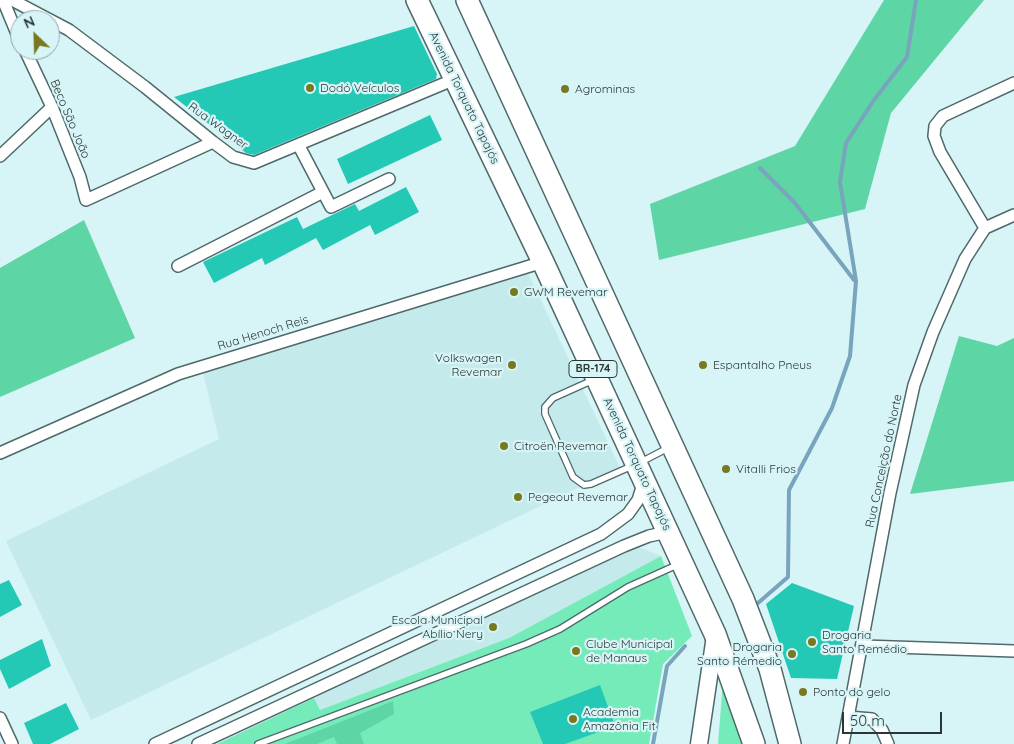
<!DOCTYPE html>
<meta charset="utf-8">
<style>
body{margin:0}
#map{position:relative;width:1014px;height:744px;overflow:hidden;background:#d7f4f6;font-family:Quicksand,sans-serif}
canvas{display:block}
.north{position:absolute;left:10px;top:10px;width:50px;height:50px;box-sizing:border-box;background:#d7f4f6;border:1px solid #92a8aa;border-radius:50%;rotate:336deg;font-size:14px;font-weight:700;line-height:20px;text-align:center;color:#2b3737}
.north::after{content:'';display:block;margin:auto;width:18px;height:22px;background:#78781e;clip-path:polygon(50% 0,100% 100%,50% 72%,0 100%)}
.scale{position:absolute;left:842px;top:712px;width:100px;height:22px;box-sizing:border-box;border:2px solid #2b3737;border-top:0;padding-left:6px;font-size:15px;line-height:18px;white-space:nowrap;color:#2b3737;-webkit-text-stroke:4px #d7f4f6;paint-order:stroke}
</style>
<div id="map">
<canvas width="1014" height="744"></canvas>
<div class="north">N</div>
<div class="scale">50 m</div>
</div>
<script>
const ctx = document.querySelector('canvas').getContext('2d');
ctx.lineJoin = 'round';
function fill(path, color) { ctx.fillStyle = color; ctx.fill(path, 'evenodd'); }
const shape = rows => new Path2D(rows.map(r => 'M' + r).join(''));
function trace(path, color, width, dash) { ctx.strokeStyle = color; ctx.lineWidth = width; ctx.lineCap = dash ? 'butt' : 'round'; ctx.setLineDash(dash || []); ctx.stroke(path); }
function label(font, color, halo, rows, align = 'center') {
  ctx.font = font + ' Quicksand,sans-serif'; ctx.lineWidth = 4.5; ctx.setLineDash([]); ctx.textBaseline = 'middle'; ctx.strokeStyle = halo; ctx.fillStyle = color; for (const [text, x, y, turn = 0] of rows) {
    ctx.save(); ctx.translate(x, y); ctx.rotate((+turn || 0) * Math.PI / 180); ctx.textAlign = isNaN(turn) ? turn : align; if (halo) ctx.strokeText(text, 0, 0); ctx.fillText(text, 0, 0); ctx.restore();
  }
}
fill(shape([
 [528,273,620,468,91,720,6,541,219,439,203,373,319,335],
 [628,543,661,556,509,638,320,710,314,698]
]), '#c4eaec');
fill(shape([
 [661,556,692,636,663,664,649,744,217,744,314,698,320,710,509,638],
 [723,681,744,744,718,744]
]), '#76ebba');
fill(shape([
 [884,0,984,0,891,113,865,209,659,260,650,204,795,146],
 [84,220,135,338,0,397,0,268],
 [959,336,997,346,1014,338,1014,481,910,494],
 [393,701,394,714,360,733,364,744,337,744,334,737,317,744,285,744]
]), '#5ed5a5');
trace(shape([
 [760,168,795,203,854,280],
 [758,603,788,577,789,490,832,408,850,356,856,281,840,182,846,143,874,100,907,57,916,0],
 [653,744,667,666,685,646]
]), '#79a4bd', 4);
fill(shape([
 [414,26,437,74,436,79,254,155,246,153,174,97],
 [430,115,442,140,348,184,337,159],
 [406,187,419,212,375,235,370,225,323,250,316,238,265,265,262,258,214,283,203,262,297,217,303,229,355,204,359,211],
 [9,580,22,605,0,617,0,584],
 [792,583,854,606,837,679,791,678,766,604],
 [42,639,51,666,9,689,0,669,0,660],
 [600,685,615,726,565,744,543,744,530,712],
 [66,703,79,729,50,744,33,744,24,723]
]), '#24c9b6');
const lane = shape([
 [593,380,553,398,545,407,545,414,573,477,584,485,591,484,632,466],
 [641,462,668,448],
 [258,744,526,644,560,629,628,587,677,565]
]);
const street = shape([
 [3,0,20,41],
 [12,0,69,30,145,87,213,142,233,157,254,163,455,79],
 [25,50,52,107,80,177,86,200,213,142],
 [299,146,331,207,389,179],
 [0,156,52,107],
 [985,228,940,152,934,136,935,126,943,116,1014,83],
 [178,266,323,192],
 [0,453,178,374,543,262],
 [863,646,1014,651],
 [848,717,872,719,882,730,888,744],
 [0,718,12,744],
 [155,744,601,534,628,514,638,500,644,481],
 [198,744,624,546,649,536,668,532],
 [843,744,890,493,914,385,933,332,965,259,985,228,1014,215]
]);
const secondary = shape([
 [699,744,715,636]
]);
const highway = shape([
 [417,0,543,262,715,634,754,744],
 [467,0,743,599,770,669,790,744]
]);
trace(lane, '#4f696a', 8);
trace(street, '#4f696a', 14);
trace(secondary, '#4f696a', 19);
trace(highway, '#4f696a', 24);
trace(lane, '#fff', 5.5);
trace(street, '#fff', 11);
trace(secondary, '#fff', 16);
trace(highway, '#fff', 21);
for (const [x, y, r, color] of [
 [310,88,5,"#78781e"],
 [565,89,5,"#78781e"],
 [514,292,5,"#78781e"],
 [512,365,5,"#78781e"],
 [703,365,5,"#78781e"],
 [504,446,5,"#78781e"],
 [726,469,5,"#78781e"],
 [518,497,5,"#78781e"],
 [493,627,5,"#78781e"],
 [812,642,5,"#78781e"],
 [576,651,5,"#78781e"],
 [792,654,5,"#78781e"],
 [803,692,5,"#78781e"],
 [573,719,5,"#78781e"]
]) { const dot = new Path2D(); dot.arc(x, y, r, 0, 2 * Math.PI); ctx.fillStyle = color; ctx.fill(dot); trace(dot, '#d7f4f6', 2); }
for (const [x, y, w] of [
 [593,369,48]
]) { const box = new Path2D(); box.roundRect(x - w / 2, y - 8.5, w, 17, 4); ctx.fillStyle = '#d7f4f6'; ctx.fill(box); trace(box, '#2b3737', 1); }
label('bold 11px', '#2b3737', null, [
 ["BR-174",593,369]
]);
label('12px', '#2b3737', '#d7f4f6', [
 ["Dodó Veículos",320,88],
 ["Agrominas",575,89],
 ["GWM Revemar",524,292],
 ["Volkswagen",502,358,"right"],
 ["Revemar",502,372,"right"],
 ["Espantalho Pneus",713,365],
 ["Citroën Revemar",514,446],
 ["Vitalli Frios",736,469],
 ["Pegeout Revemar",528,497],
 ["Escola Municipal",483,620,"right"],
 ["Abílio Nery",483,634,"right"],
 ["Drogaria",822,635],
 ["Santo Remédio",822,649],
 ["Clube Municipal",586,644],
 ["de Manaus",586,658],
 ["Drogaria",782,647,"right"],
 ["Santo Rémedio",782,661,"right"],
 ["Ponto do gelo",813,692],
 ["Academia",583,712],
 ["Amazônia Fit",583,726]
], 'left');
label('12px', '#2b3737', '#d7f4f6', [
 ["Avenida Torquato Tapajós",464,98,64],
 ["Beco São João",70,119,67],
 ["Rua Wagner",218,126,36],
 ["Rua Henoch Reis",263,333,-17],
 ["Rua Conceição do Norte",884,461,-78],
 ["Avenida Torquato Tapajós",637,464,65]
]);
</script>
